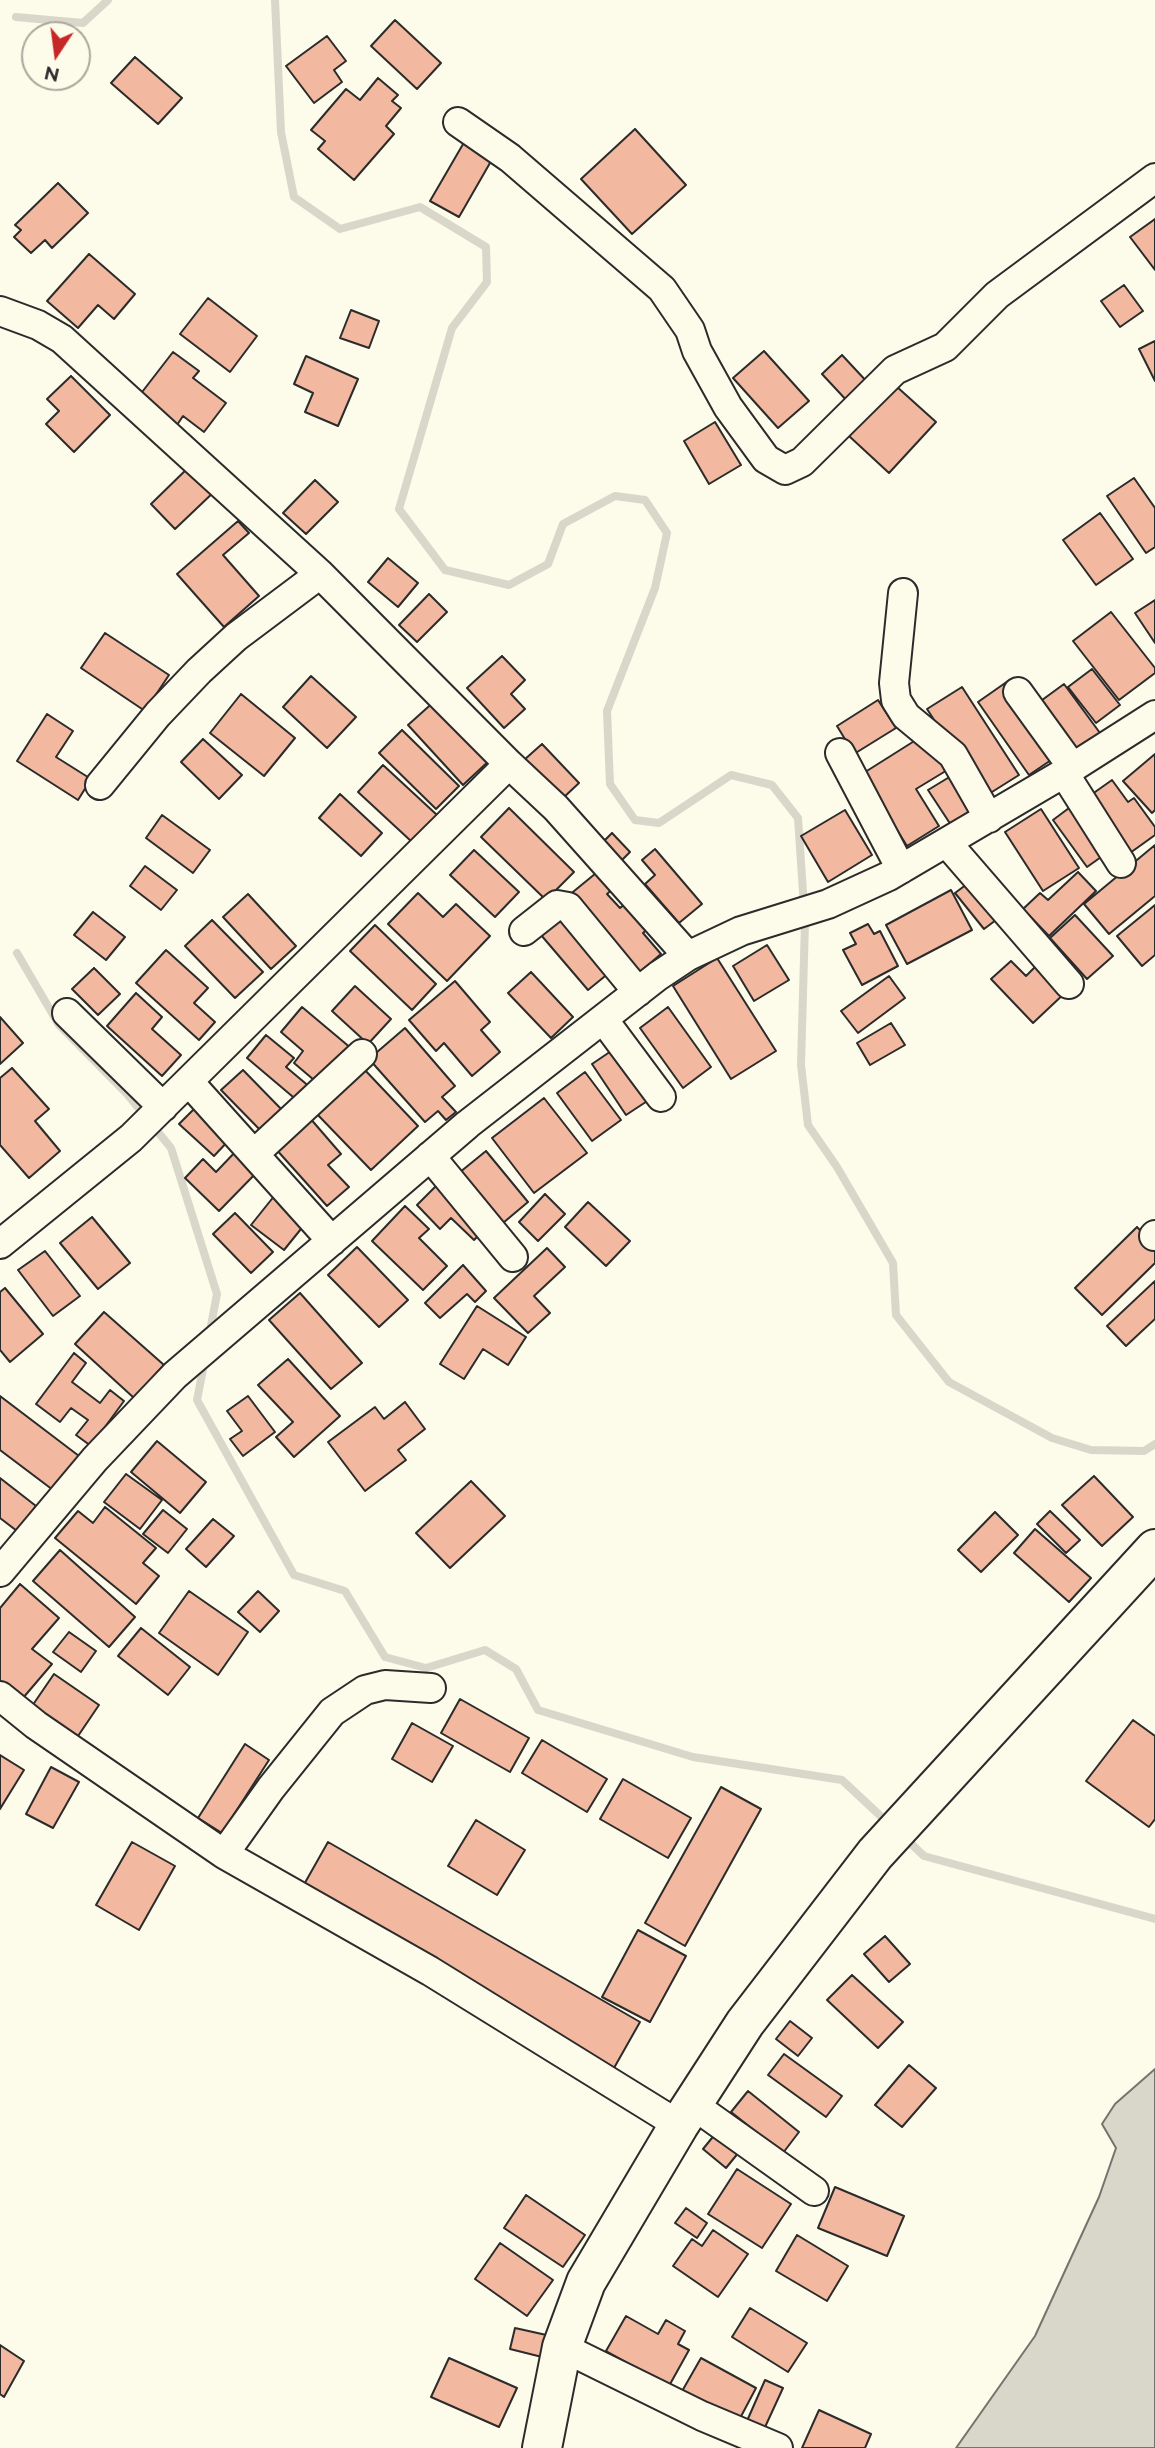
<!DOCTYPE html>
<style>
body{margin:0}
#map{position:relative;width:1155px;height:2448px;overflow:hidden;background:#fdfbea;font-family:Raleway,sans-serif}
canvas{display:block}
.north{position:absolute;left:21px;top:21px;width:70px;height:70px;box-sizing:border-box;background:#fdfbea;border:2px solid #a9a89e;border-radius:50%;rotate:193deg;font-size:19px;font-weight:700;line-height:28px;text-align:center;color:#2b2b2b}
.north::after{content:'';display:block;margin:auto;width:24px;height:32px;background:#c62828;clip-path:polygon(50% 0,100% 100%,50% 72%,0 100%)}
</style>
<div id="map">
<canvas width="1155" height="2448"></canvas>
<div class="north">N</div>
</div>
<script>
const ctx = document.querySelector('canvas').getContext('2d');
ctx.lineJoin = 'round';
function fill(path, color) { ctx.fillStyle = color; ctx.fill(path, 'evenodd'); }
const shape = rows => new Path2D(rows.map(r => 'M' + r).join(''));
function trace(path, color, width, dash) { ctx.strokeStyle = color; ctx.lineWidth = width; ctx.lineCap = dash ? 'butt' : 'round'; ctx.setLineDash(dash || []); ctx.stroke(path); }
const water = shape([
 [1155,2069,1155,2448,956,2448,1035,2336,1099,2197,1116,2148,1102,2124,1115,2104,1155,2069]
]);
fill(water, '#d8d7c9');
trace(water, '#74746e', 2);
trace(shape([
 [275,0,281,132,294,197,340,229,420,207,486,247,487,282,452,328,399,509,445,570,509,585,548,564,563,524,615,496,645,500,667,533,655,588,607,711,610,784,635,820,659,823,731,775,772,785,798,818,805,922,801,1065,808,1125,837,1167,893,1263,896,1315,949,1382,1052,1438,1091,1450,1144,1451,1155,1444],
 [16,17,83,23,108,0],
 [17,953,59,1025,127,1094,171,1148,217,1294,209,1336],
 [205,1359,197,1400,294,1575,345,1591,385,1657,426,1668,485,1650,516,1669,538,1710,693,1757,842,1780,888,1823],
 [903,1836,924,1856,1155,1919]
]), '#d8d7c9', 8);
const building = shape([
 [395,20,441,63,417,89,371,46,395,20],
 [327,36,346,61,334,70,342,82,314,103,286,66,327,36],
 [135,57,182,98,158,124,111,83,135,57],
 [378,78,398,95,392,101,401,108,386,126,394,134,354,180,318,149,325,141,311,130,346,89,360,100,378,78],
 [635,129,686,185,632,234,581,179,635,129],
 [466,139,494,156,459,217,430,201,466,139],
 [58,183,88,213,52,248,45,240,31,253,14,237,21,230,15,225,58,183],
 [1155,219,1155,270,1130,237,1155,219],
 [89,254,135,294,114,319,98,305,78,328,47,301,89,254],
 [1124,285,1143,311,1120,327,1101,301,1124,285],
 [208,298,257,336,230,372,180,334,208,298],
 [351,310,379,321,369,348,340,338,351,310],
 [1155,341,1155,381,1139,349,1155,341],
 [764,351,809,401,778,428,733,378,764,351],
 [173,352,199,371,193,378,226,403,204,432,183,416,177,425,139,396,173,352],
 [842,355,869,384,849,403,822,374,842,355],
 [306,356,358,379,338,426,305,412,313,393,294,384,306,356],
 [71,376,110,415,74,452,46,424,59,411,47,399,71,376],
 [896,386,936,422,889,473,849,436,896,386],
 [715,422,741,465,709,484,684,441,715,422],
 [192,464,217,489,175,529,151,504,192,464],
 [1134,478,1155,508,1155,547,1146,553,1107,496,1134,478],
 [315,480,338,502,306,534,283,513,315,480],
 [1100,513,1133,559,1096,585,1063,540,1100,513],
 [238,521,249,533,223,555,259,596,224,627,177,574,238,521],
 [388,558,418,583,398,607,368,582,388,558],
 [429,594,447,612,417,642,399,625,429,594],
 [1155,600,1155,643,1135,613,1155,600],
 [1111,612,1155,668,1155,673,1119,700,1073,641,1111,612],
 [105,633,169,675,145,711,81,668,105,633],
 [502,656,525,680,511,694,525,709,504,728,467,688,502,656],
 [1092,669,1120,705,1096,723,1068,687,1092,669],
 [311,676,356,717,327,748,283,707,311,676],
 [1008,681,1060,754,1029,775,978,702,1008,681],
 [1064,684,1100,733,1074,752,1038,703,1064,684],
 [962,687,1019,775,984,797,927,709,962,687],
 [241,694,295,738,264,776,210,733,241,694],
 [437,699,492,758,463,785,408,725,437,699],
 [878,700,896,728,854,754,837,726,878,700],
 [47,714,73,731,56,757,91,779,78,800,17,761,47,714],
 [402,730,459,786,436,809,379,753,402,730],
 [927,733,949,769,916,789,939,826,907,846,862,774,927,733],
 [203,739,242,775,219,799,181,762,203,739],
 [542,744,579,783,562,799,524,760,542,744],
 [1155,754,1155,810,1152,813,1123,781,1155,754],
 [383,765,437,815,412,842,358,792,383,765],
 [956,773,978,808,951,825,928,790,956,773],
 [1112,780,1128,802,1134,798,1155,827,1155,835,1130,853,1088,797,1112,780],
 [340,794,382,833,361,856,319,818,340,794],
 [1077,802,1111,850,1087,867,1053,820,1077,802],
 [509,808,574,872,546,900,481,837,509,808],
 [1041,809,1079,868,1043,891,1005,832,1041,809],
 [845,810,872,855,828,882,801,836,845,810],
 [162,815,210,850,193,873,146,838,162,815],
 [612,833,630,852,617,865,599,846,612,833],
 [1155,845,1155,896,1109,934,1084,904,1155,845],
 [655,849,702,904,679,923,645,884,655,875,642,860,655,849],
 [474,850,519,892,495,917,450,875,474,850],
 [145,866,177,890,161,910,130,886,145,866],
 [601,869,616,886,607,894,620,908,630,900,651,926,643,933,661,954,635,976,568,896,601,869],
 [1078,872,1096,891,1049,936,1023,909,1040,893,1048,900,1078,872],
 [975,878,1004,914,984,929,955,893,975,878],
 [951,890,972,930,907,964,886,925,951,890],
 [418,893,443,917,456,904,490,936,447,981,388,924,418,893],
 [248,894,296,946,271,969,223,917,248,894],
 [1155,905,1155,955,1142,966,1117,936,1155,905],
 [93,912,125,937,106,960,74,935,93,912],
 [568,912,615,968,588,990,541,935,568,912],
 [1075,915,1113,956,1087,979,1050,938,1075,915],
 [212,920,263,972,235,998,185,946,212,920],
 [868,924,874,934,880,931,898,966,862,985,843,950,856,944,850,933,868,924],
 [375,925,436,984,412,1010,350,951,375,925],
 [767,945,789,980,754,1001,733,966,767,945],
 [166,950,208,988,194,1003,215,1022,199,1040,136,983,166,950],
 [717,958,776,1051,731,1079,673,986,717,958],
 [1011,961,1026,976,1039,963,1067,991,1033,1023,991,979,1011,961],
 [94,968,120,994,98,1015,72,989,94,968],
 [531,972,573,1017,551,1038,508,993,531,972],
 [889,976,905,998,858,1033,841,1011,889,976],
 [455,981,490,1022,481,1030,500,1052,472,1076,444,1043,436,1051,409,1020,455,981],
 [355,986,391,1019,368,1044,332,1011,355,986],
 [136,993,162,1017,152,1029,181,1055,162,1076,107,1026,136,993],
 [302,1007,352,1049,321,1086,294,1063,303,1051,281,1032,302,1007],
 [668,1007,711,1067,683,1088,640,1028,668,1007],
 [0,1017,23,1043,0,1064,0,1017],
 [891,1023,905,1045,870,1065,857,1043,891,1023],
 [405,1028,455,1086,442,1097,456,1112,446,1120,438,1111,425,1122,369,1059,405,1028],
 [266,1035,294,1058,286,1067,311,1088,299,1102,247,1058,266,1035],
 [620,1045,655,1096,626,1115,592,1064,620,1045],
 [12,1068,49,1109,35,1121,60,1151,29,1178,0,1145,0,1078,12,1068],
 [363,1068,418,1126,371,1170,316,1113,363,1068],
 [243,1070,286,1114,265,1135,221,1090,243,1070],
 [585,1072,621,1120,592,1141,557,1093,585,1072],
 [544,1098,587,1153,534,1193,492,1138,544,1098],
 [196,1107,230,1139,214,1156,179,1124,196,1107],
 [309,1117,341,1154,328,1165,349,1187,327,1206,275,1148,309,1117],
 [239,1148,260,1169,219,1211,185,1178,203,1159,216,1172,239,1148],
 [486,1151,528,1202,497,1228,454,1177,486,1151],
 [440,1182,486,1228,474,1240,451,1218,440,1229,417,1205,440,1182],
 [279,1190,305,1224,284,1250,251,1225,279,1190],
 [545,1194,565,1214,538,1241,519,1222,545,1194],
 [588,1202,630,1241,606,1266,565,1227,588,1202],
 [405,1206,429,1229,419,1238,447,1266,423,1290,372,1241,405,1206],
 [235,1213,273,1252,251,1273,213,1234,235,1213],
 [92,1217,130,1263,98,1289,60,1243,92,1217],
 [1137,1227,1155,1246,1155,1263,1102,1315,1075,1288,1137,1227],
 [357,1247,408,1300,379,1327,328,1275,357,1247],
 [547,1248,565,1267,534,1296,550,1313,528,1333,494,1298,547,1248],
 [45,1251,80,1296,53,1316,18,1270,45,1251],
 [463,1265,486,1291,475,1302,467,1294,440,1318,425,1303,463,1265],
 [1155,1281,1155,1319,1126,1346,1107,1326,1155,1281],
 [5,1288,43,1334,10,1362,0,1350,0,1292,5,1288],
 [300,1293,362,1363,331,1389,269,1320,300,1293],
 [477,1306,526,1337,508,1365,483,1349,464,1379,440,1364,477,1306],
 [104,1312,164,1365,134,1398,75,1344,104,1312],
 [74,1353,86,1363,72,1382,100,1403,110,1390,124,1401,91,1446,76,1435,88,1420,71,1408,60,1422,36,1404,74,1353],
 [288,1359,340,1416,294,1457,276,1437,293,1422,258,1385,288,1359],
 [0,1396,79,1456,53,1490,0,1450,0,1396],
 [248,1396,275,1432,243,1456,230,1439,242,1431,227,1411,248,1396],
 [405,1402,425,1429,398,1450,406,1460,365,1491,328,1442,375,1407,384,1419,405,1402],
 [157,1441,206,1482,180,1513,131,1472,157,1441],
 [126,1474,162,1500,140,1529,104,1502,126,1474],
 [1094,1476,1133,1517,1102,1546,1062,1505,1094,1476],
 [0,1478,36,1506,17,1531,0,1518,0,1478],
 [471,1481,505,1516,450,1568,416,1533,471,1481],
 [105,1507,156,1548,143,1563,159,1576,136,1604,55,1538,78,1511,93,1523,105,1507],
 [163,1510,187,1529,168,1553,143,1534,163,1510],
 [1050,1511,1080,1540,1066,1553,1037,1524,1050,1511],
 [995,1512,1018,1535,981,1572,958,1550,995,1512],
 [213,1519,234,1536,206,1567,186,1549,213,1519],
 [1035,1529,1091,1578,1069,1602,1014,1553,1035,1529],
 [60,1550,135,1617,109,1647,33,1581,60,1550],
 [20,1584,59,1618,32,1649,52,1664,17,1705,0,1690,0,1608,20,1584],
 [189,1591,248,1632,218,1675,159,1633,189,1591],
 [258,1591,279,1611,260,1632,238,1612,258,1591],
 [141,1628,190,1667,168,1695,118,1656,141,1628],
 [69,1632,96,1651,81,1672,53,1652,69,1632],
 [54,1674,99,1705,76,1739,30,1709,54,1674],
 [460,1699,529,1738,510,1772,441,1733,460,1699],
 [1133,1720,1155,1736,1155,1819,1149,1827,1086,1781,1133,1720],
 [412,1723,453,1746,432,1782,392,1759,412,1723],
 [542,1740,607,1779,587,1812,522,1773,542,1740],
 [245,1744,269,1760,222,1833,198,1818,245,1744],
 [0,1755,24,1770,0,1809,0,1755],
 [51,1767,79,1782,53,1828,26,1814,51,1767],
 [623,1779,691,1818,668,1858,600,1819,623,1779],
 [721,1787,761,1809,685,1946,645,1923,721,1787],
 [476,1820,525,1850,497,1895,448,1866,476,1820],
 [132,1842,175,1866,139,1930,96,1905,132,1842],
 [328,1842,640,2022,614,2068,302,1888,328,1842],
 [638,1930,686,1956,650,2022,602,1997,638,1930],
 [885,1936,910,1964,889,1982,864,1954,885,1936],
 [852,1975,903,2022,878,2048,827,2000,852,1975],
 [790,2021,812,2038,798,2056,776,2039,790,2021],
 [784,2054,842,2096,826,2117,768,2075,784,2054],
 [909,2065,936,2088,902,2127,875,2105,909,2065],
 [748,2091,799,2132,783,2153,731,2112,748,2091],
 [716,2133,739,2152,726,2168,703,2149,716,2133],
 [737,2169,791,2204,762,2248,708,2214,737,2169],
 [835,2187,904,2216,887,2256,818,2228,835,2187],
 [526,2195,585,2235,563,2267,504,2228,526,2195],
 [686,2208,707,2223,697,2238,675,2223,686,2208],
 [713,2230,748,2254,718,2297,673,2266,692,2239,702,2246,713,2230],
 [797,2235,848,2266,827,2301,776,2271,797,2235],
 [500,2243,553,2280,527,2316,475,2279,500,2243],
 [750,2308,807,2343,788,2372,732,2337,750,2308],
 [626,2316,658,2334,666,2320,685,2331,678,2344,689,2350,669,2386,606,2351,626,2316],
 [515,2328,551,2336,546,2358,510,2349,515,2328],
 [0,2345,24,2361,4,2397,0,2394,0,2345],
 [449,2358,517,2388,499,2427,431,2397,449,2358],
 [701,2358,756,2388,737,2424,681,2393,701,2358],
 [765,2380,783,2388,760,2438,743,2430,765,2380],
 [819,2410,871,2434,865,2448,802,2448,819,2410]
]);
fill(building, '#f2b8a0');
trace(building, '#2b2b2b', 2);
const minor = shape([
 [458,122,510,158,662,289,690,330,697,351,728,407,766,459,785,470,802,462,895,370,945,347,997,295,1155,178],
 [0,311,38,325,62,339,320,574,509,764,556,808,688,956],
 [903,593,894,683,896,700,906,716,953,755,989,818],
 [1018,692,1073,768],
 [840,753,901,869],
 [1064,773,1121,863],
 [100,785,158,714,199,671,236,637,320,574],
 [947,843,1069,984],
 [524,931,557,905,568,907,638,992],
 [67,1013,163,1107],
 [603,1019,661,1097],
 [189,1082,332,1241],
 [254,1154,362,1054],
 [430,1156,513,1257],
 [1154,1236,1155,1235],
 [0,1244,131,1138,509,764],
 [0,1572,95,1459,175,1375,468,1124,658,976,688,956,741,931,828,904,889,876,1064,773,1155,715],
 [0,1696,36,1725,224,1854,430,1971,679,2125],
 [224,1854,271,1788,332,1712,365,1690,385,1685,431,1688],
 [692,2104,814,2191],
 [562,2347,702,2416,778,2448]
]);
const highway = shape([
 [542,2448,562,2347,586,2282,679,2125,745,2023,875,1854,1155,1549]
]);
trace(minor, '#2b2b2b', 32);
trace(highway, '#2b2b2b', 42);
trace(minor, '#fdfbea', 28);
trace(highway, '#fdfbea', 38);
</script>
